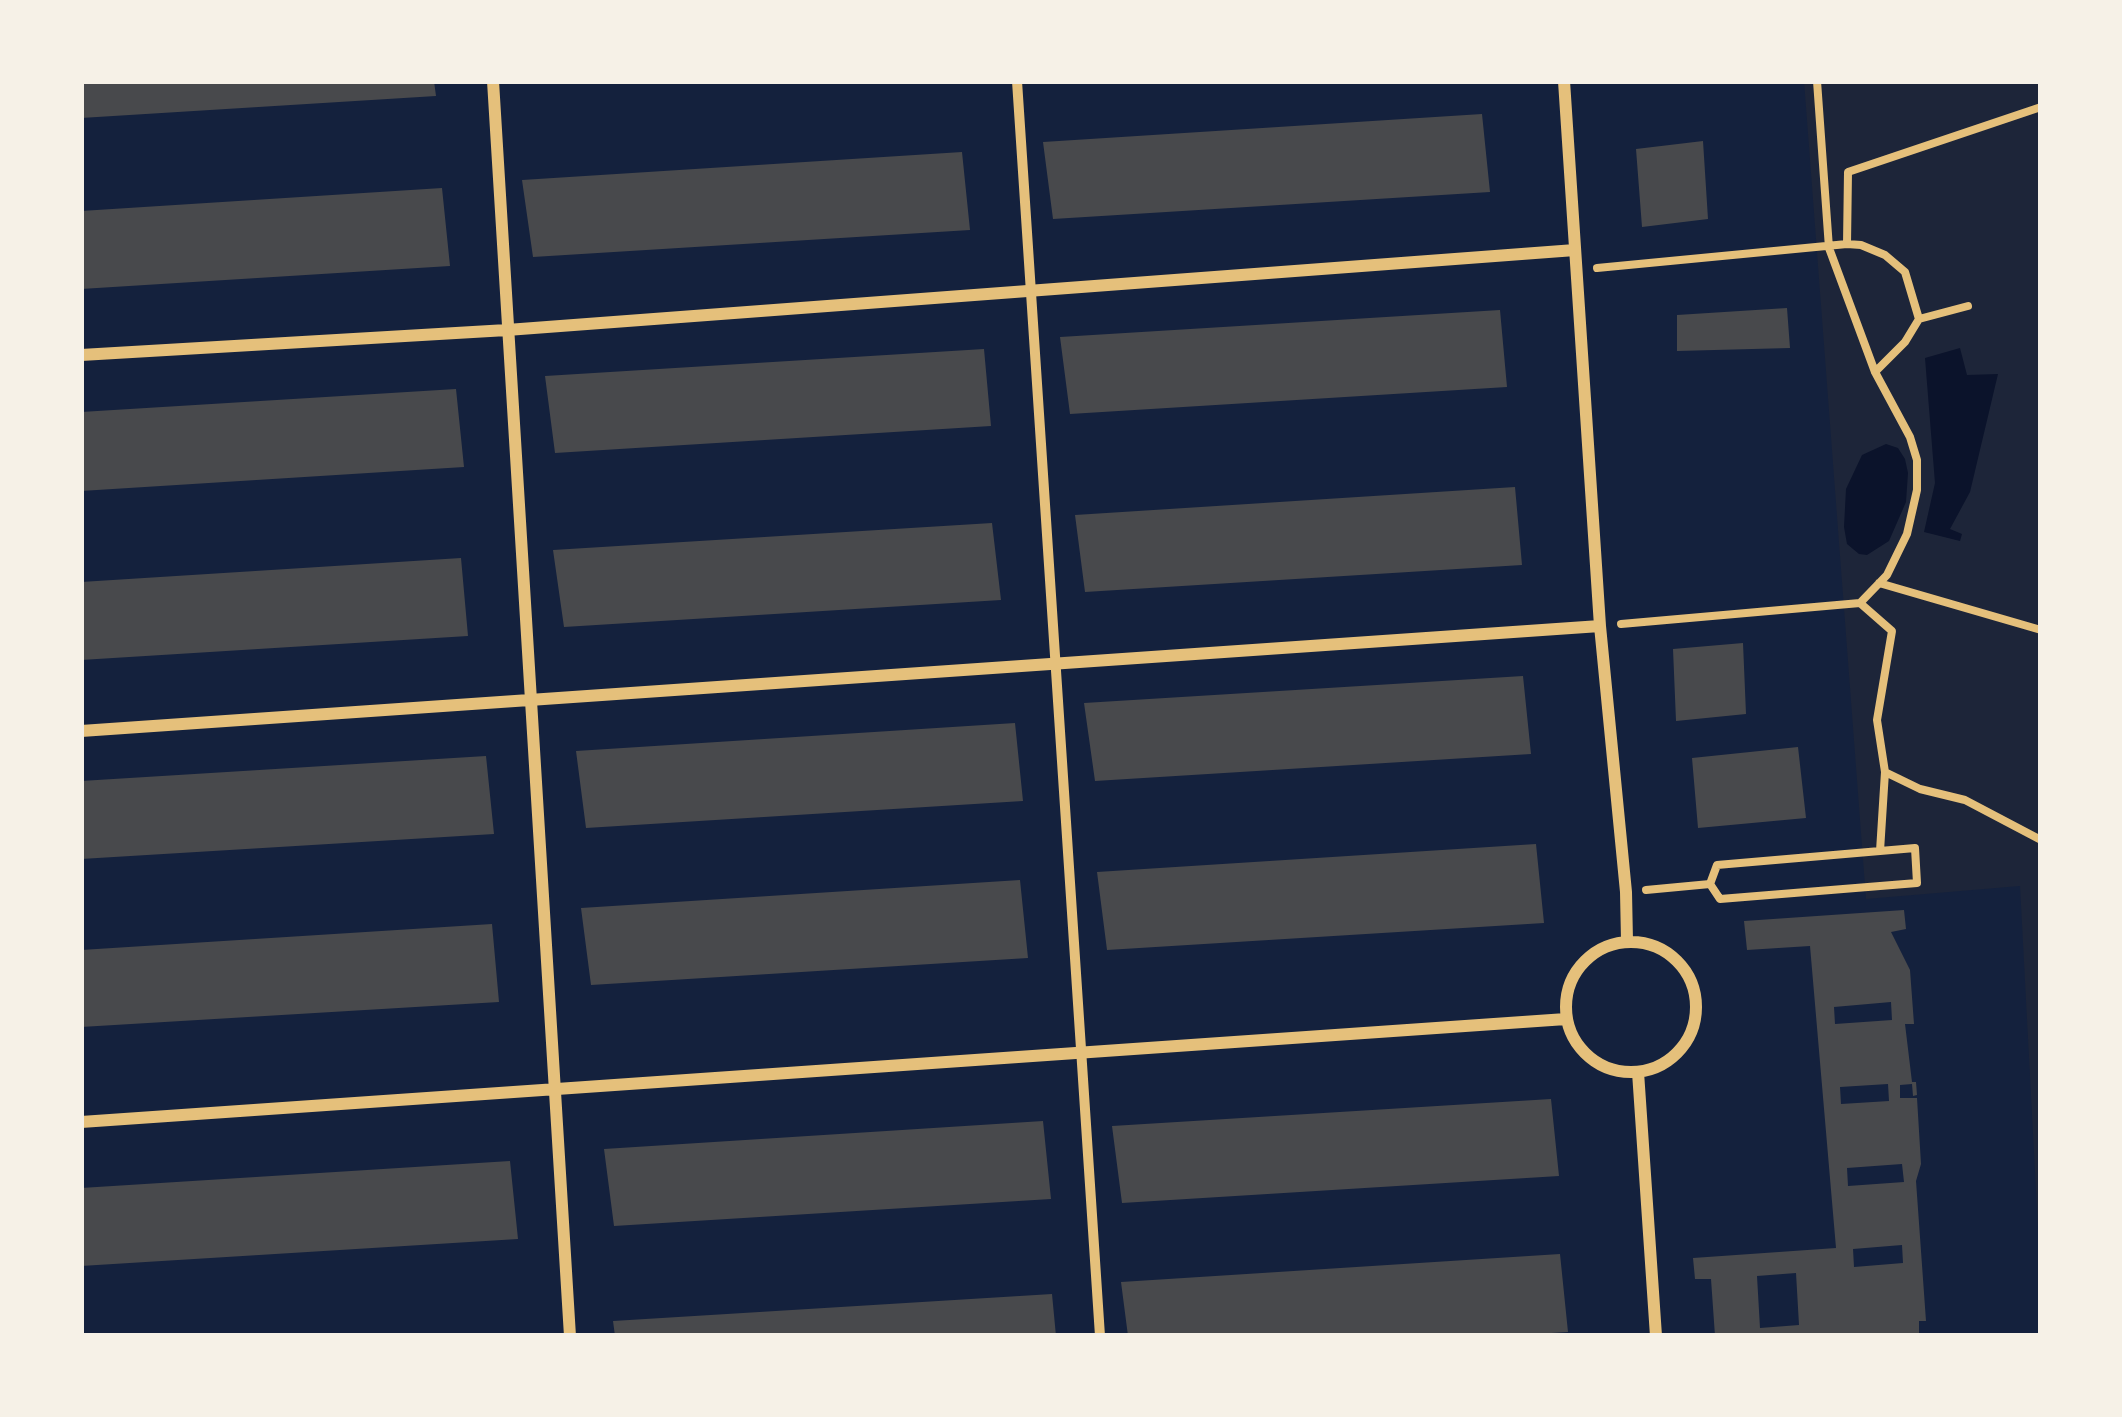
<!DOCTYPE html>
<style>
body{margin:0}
#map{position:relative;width:2122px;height:1417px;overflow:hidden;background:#14213d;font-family:Literata,serif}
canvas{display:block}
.frame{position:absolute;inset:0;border:84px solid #f6f1e7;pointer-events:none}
</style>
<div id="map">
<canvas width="2122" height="1417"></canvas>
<div class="frame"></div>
</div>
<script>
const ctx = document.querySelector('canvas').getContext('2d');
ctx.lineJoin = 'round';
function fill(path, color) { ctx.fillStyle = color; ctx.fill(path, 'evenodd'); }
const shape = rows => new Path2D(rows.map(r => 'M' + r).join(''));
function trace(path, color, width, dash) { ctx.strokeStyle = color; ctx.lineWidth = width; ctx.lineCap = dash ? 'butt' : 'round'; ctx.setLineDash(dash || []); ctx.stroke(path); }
fill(shape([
 [1804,81,2041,81,2041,1286,2020,886,1866,899]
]), '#1d2539');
fill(shape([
 [1960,348,1967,375,1998,374,1970,492,1950,529,1962,534,1960,541,1924,532,1935,483,1925,358],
 [1886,444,1898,448,1905,459,1908,473,1906,502,1889,541,1867,555,1859,554,1847,544,1844,527,1846,489,1862,455]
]), '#0b132b');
fill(shape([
 [81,81,434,81,436,96,81,118],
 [1482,114,1490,192,1053,219,1043,142],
 [1703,141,1708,219,1642,227,1636,149],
 [962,152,970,230,533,257,522,180],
 [442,188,450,266,81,289,81,211],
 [1787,308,1790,348,1677,351,1677,315],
 [1500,310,1507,387,1070,414,1060,337],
 [984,349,991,426,555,453,545,376],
 [456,389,464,467,81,491,81,412],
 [1515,487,1522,565,1085,592,1075,515],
 [992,523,1001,600,564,627,553,550],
 [461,558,468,636,81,660,81,582],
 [1743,643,1746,714,1676,721,1673,649],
 [1523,676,1531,754,1095,781,1084,703],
 [1015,723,1023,801,586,828,576,751],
 [1798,747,1806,818,1698,828,1692,758],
 [486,756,494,834,81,859,81,781],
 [1536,844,1544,923,1107,950,1097,872],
 [1020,880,1028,958,591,985,581,908],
 [1904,910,1906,929,1891,932,1910,970,1914,1024,1905,1024,1912,1082,1916,1082,1917,1095,1913,1096,1912,1084,1900,1085,1900,1098,1917,1098,1921,1164,1916,1181,1926,1321,1919,1321,1919,1336,1715,1336,1711,1279,1695,1279,1693,1258,1836,1248,1810,946,1747,950,1744,921],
 [1891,1002,1892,1020,1835,1024,1834,1007],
 [1888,1084,1889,1101,1841,1104,1840,1087],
 [1902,1164,1904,1182,1848,1186,1847,1168],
 [1902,1245,1903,1263,1854,1267,1853,1249],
 [1796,1273,1799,1325,1760,1328,1757,1276],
 [492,924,499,1002,81,1027,81,950],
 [1551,1099,1559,1176,1122,1203,1112,1126],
 [1043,1121,1051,1199,614,1226,604,1149],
 [510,1161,518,1239,81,1266,81,1188],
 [1560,1254,1568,1332,1503,1336,1128,1336,1121,1282],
 [1052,1294,1056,1336,615,1336,613,1321]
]), '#48494c');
trace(shape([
 [1847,244,1848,172,2041,107],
 [1597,268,1847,244,1861,245,1885,255,1905,272,1919,319],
 [1875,372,1905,342,1919,319,1968,306],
 [1879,583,2041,630],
 [1860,603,1892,631,1877,720,1885,772,1920,789,1965,800,2041,840],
 [1621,624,1860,603,1887,575,1907,534,1917,490,1917,460,1910,437,1875,372,1829,248,1817,81],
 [1880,851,1885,772],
 [1646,890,1710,884,1720,899,1917,883,1915,848,1717,865,1710,884]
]), '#e5c07b', 8);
trace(shape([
 [1017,81,1100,1336]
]), '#e5c07b', 10);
trace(shape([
 [493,81,570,1336],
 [1564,81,1600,626,1626,892,1627,941],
 [81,355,507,330,1575,250],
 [81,731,1600,626],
 '1566 1007a65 65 0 1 1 130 0a65 65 0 1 1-130 0Z',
 [1638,1072,1656,1336],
 [81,1122,1566,1019]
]), '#e5c07b', 12);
</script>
